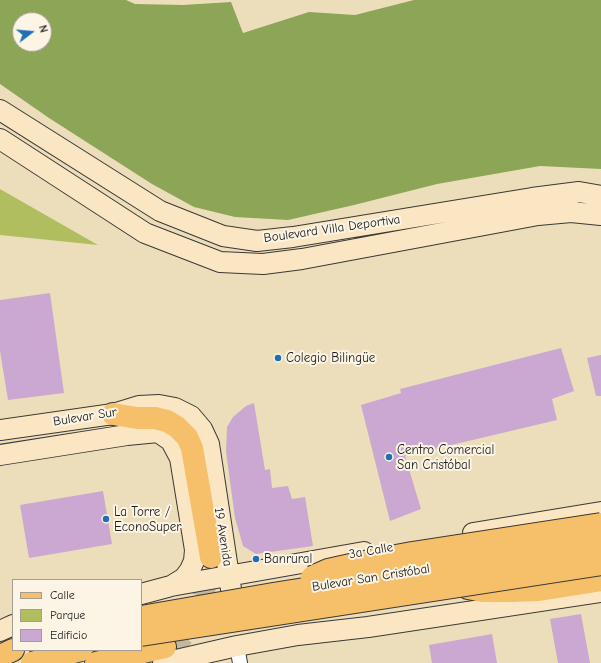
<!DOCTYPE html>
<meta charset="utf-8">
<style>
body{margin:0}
#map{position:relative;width:601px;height:663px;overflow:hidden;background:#eddebb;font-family:"Comic Neue",sans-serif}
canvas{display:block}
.legend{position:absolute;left:12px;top:579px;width:130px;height:72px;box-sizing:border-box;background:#fcf5e5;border:1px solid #a29e95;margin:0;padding:5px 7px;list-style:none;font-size:12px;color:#1c1c1c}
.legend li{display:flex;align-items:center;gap:8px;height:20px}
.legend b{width:20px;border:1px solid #a29e95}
.north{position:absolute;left:12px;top:12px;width:40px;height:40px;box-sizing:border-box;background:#fcf5e5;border:1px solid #a29e95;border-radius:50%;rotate:74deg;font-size:11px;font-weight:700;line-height:16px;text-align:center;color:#1c1c1c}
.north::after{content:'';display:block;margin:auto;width:14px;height:18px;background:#1f6fb2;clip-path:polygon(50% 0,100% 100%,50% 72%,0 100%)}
</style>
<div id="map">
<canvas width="601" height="663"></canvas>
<ul class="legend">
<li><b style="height:5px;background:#f6c06b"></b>Calle</li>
<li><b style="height:11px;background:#b0be60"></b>Parque</li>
<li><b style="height:11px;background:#caa8d1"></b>Edificio</li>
</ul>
<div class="north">N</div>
</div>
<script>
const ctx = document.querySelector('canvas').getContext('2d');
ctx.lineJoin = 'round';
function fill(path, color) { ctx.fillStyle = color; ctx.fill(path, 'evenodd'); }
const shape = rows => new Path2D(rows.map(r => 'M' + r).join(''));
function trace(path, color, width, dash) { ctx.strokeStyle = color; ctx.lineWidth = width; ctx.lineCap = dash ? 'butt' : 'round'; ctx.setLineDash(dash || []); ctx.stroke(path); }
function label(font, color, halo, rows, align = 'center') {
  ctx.font = font + ' "Comic Neue",sans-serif'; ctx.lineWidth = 4; ctx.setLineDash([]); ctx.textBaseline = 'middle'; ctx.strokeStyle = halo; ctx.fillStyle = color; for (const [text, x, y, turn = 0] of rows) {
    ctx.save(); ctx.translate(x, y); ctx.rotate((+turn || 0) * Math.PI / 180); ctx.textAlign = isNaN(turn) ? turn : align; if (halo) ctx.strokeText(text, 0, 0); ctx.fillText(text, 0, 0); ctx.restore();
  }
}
fill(shape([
 [0,189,98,245,0,235]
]), '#b0be60');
fill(shape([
 [0,0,126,0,135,4,183,5,231,2,243,33,309,12,355,15,414,0,601,0,601,169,540,166,437,184,354,205,288,220,235,217,194,207,152,184,49,118,0,84],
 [20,20,44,20,44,44,20,44]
]), '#8ca556');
fill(shape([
 [50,293,64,393,8,400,0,351,0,300],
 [561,348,574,391,552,399,557,420,405,456,421,509,390,521,361,405,401,393,400,389],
 [601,355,601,396,596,396,587,358],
 [254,403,265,470,270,469,272,488,288,486,292,499,305,497,313,546,256,554,243,546,235,518,226,452,227,427,233,417,246,406],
 [103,491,112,544,29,558,20,505],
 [581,614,590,663,558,663,550,619],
 [492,634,497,663,432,663,429,645]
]), '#caa8d1');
trace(shape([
 [165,647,179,641,193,624,210,572,211,557]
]), '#c3b79b', 22, [22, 11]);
const street = shape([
 [237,646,240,663]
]);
const secondary = shape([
 [0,110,160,211,223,236,257,241,293,237,532,198,579,192,601,196],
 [0,139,145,233,220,262,263,264,302,259,538,215,571,212,601,215],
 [0,430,113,414,139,406,159,405,175,408,191,416,202,429,209,444,231,589],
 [0,455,127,435,158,432,171,441,180,458,195,550,194,561,190,570,184,578,171,586],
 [473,533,601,512],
 [141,594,171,586,364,552],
 [0,631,13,625],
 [163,663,237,646,298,635,368,627,601,592]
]);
const primary = shape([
 [113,414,137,418,155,418,167,421,177,427,187,437,192,448,211,557],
 [468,588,483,591,512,591,539,590,601,580],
 [0,656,13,650],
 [96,663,165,647]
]);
trace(street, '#3b3934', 16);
trace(secondary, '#3b3934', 22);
trace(primary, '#3b3934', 24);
trace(street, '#fff', 14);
trace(secondary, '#fbe6c4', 20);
trace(primary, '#f6c06b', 22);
const primaryBridge = shape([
 [312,577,328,570,364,562,412,553,601,524],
 [141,617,273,594,449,566,601,544],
 [141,635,601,564],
 [32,663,81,650]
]);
trace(primaryBridge, '#3b3934', 24, []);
trace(primaryBridge, '#f6c06b', 22);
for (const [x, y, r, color] of [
 [278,358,4,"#1f6fb2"],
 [389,457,4,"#1f6fb2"],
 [106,519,4,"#1f6fb2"],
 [256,559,4,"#1f6fb2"]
]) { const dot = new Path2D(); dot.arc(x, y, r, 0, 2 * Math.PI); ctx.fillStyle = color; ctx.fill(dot); trace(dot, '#fcf5e5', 1.5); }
label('13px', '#1c1c1c', '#fcf5e5', [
 ["Boulevard Villa Deportiva",332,229,-8],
 ["Bulevar Sur",85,417,-9],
 ["19 Avenida",223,537,81],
 ["3a Calle",371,551,-10],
 ["Bulevar San Cristóbal",371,578,-9]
]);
label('13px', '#1c1c1c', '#fcf5e5', [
 ["Colegio Bilingüe",286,358],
 ["Centro Comercial",397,450],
 ["San Cristóbal",397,465],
 ["La Torre /",114,512],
 ["EconoSuper",114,527],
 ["Banrural",264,559]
], 'left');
</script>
